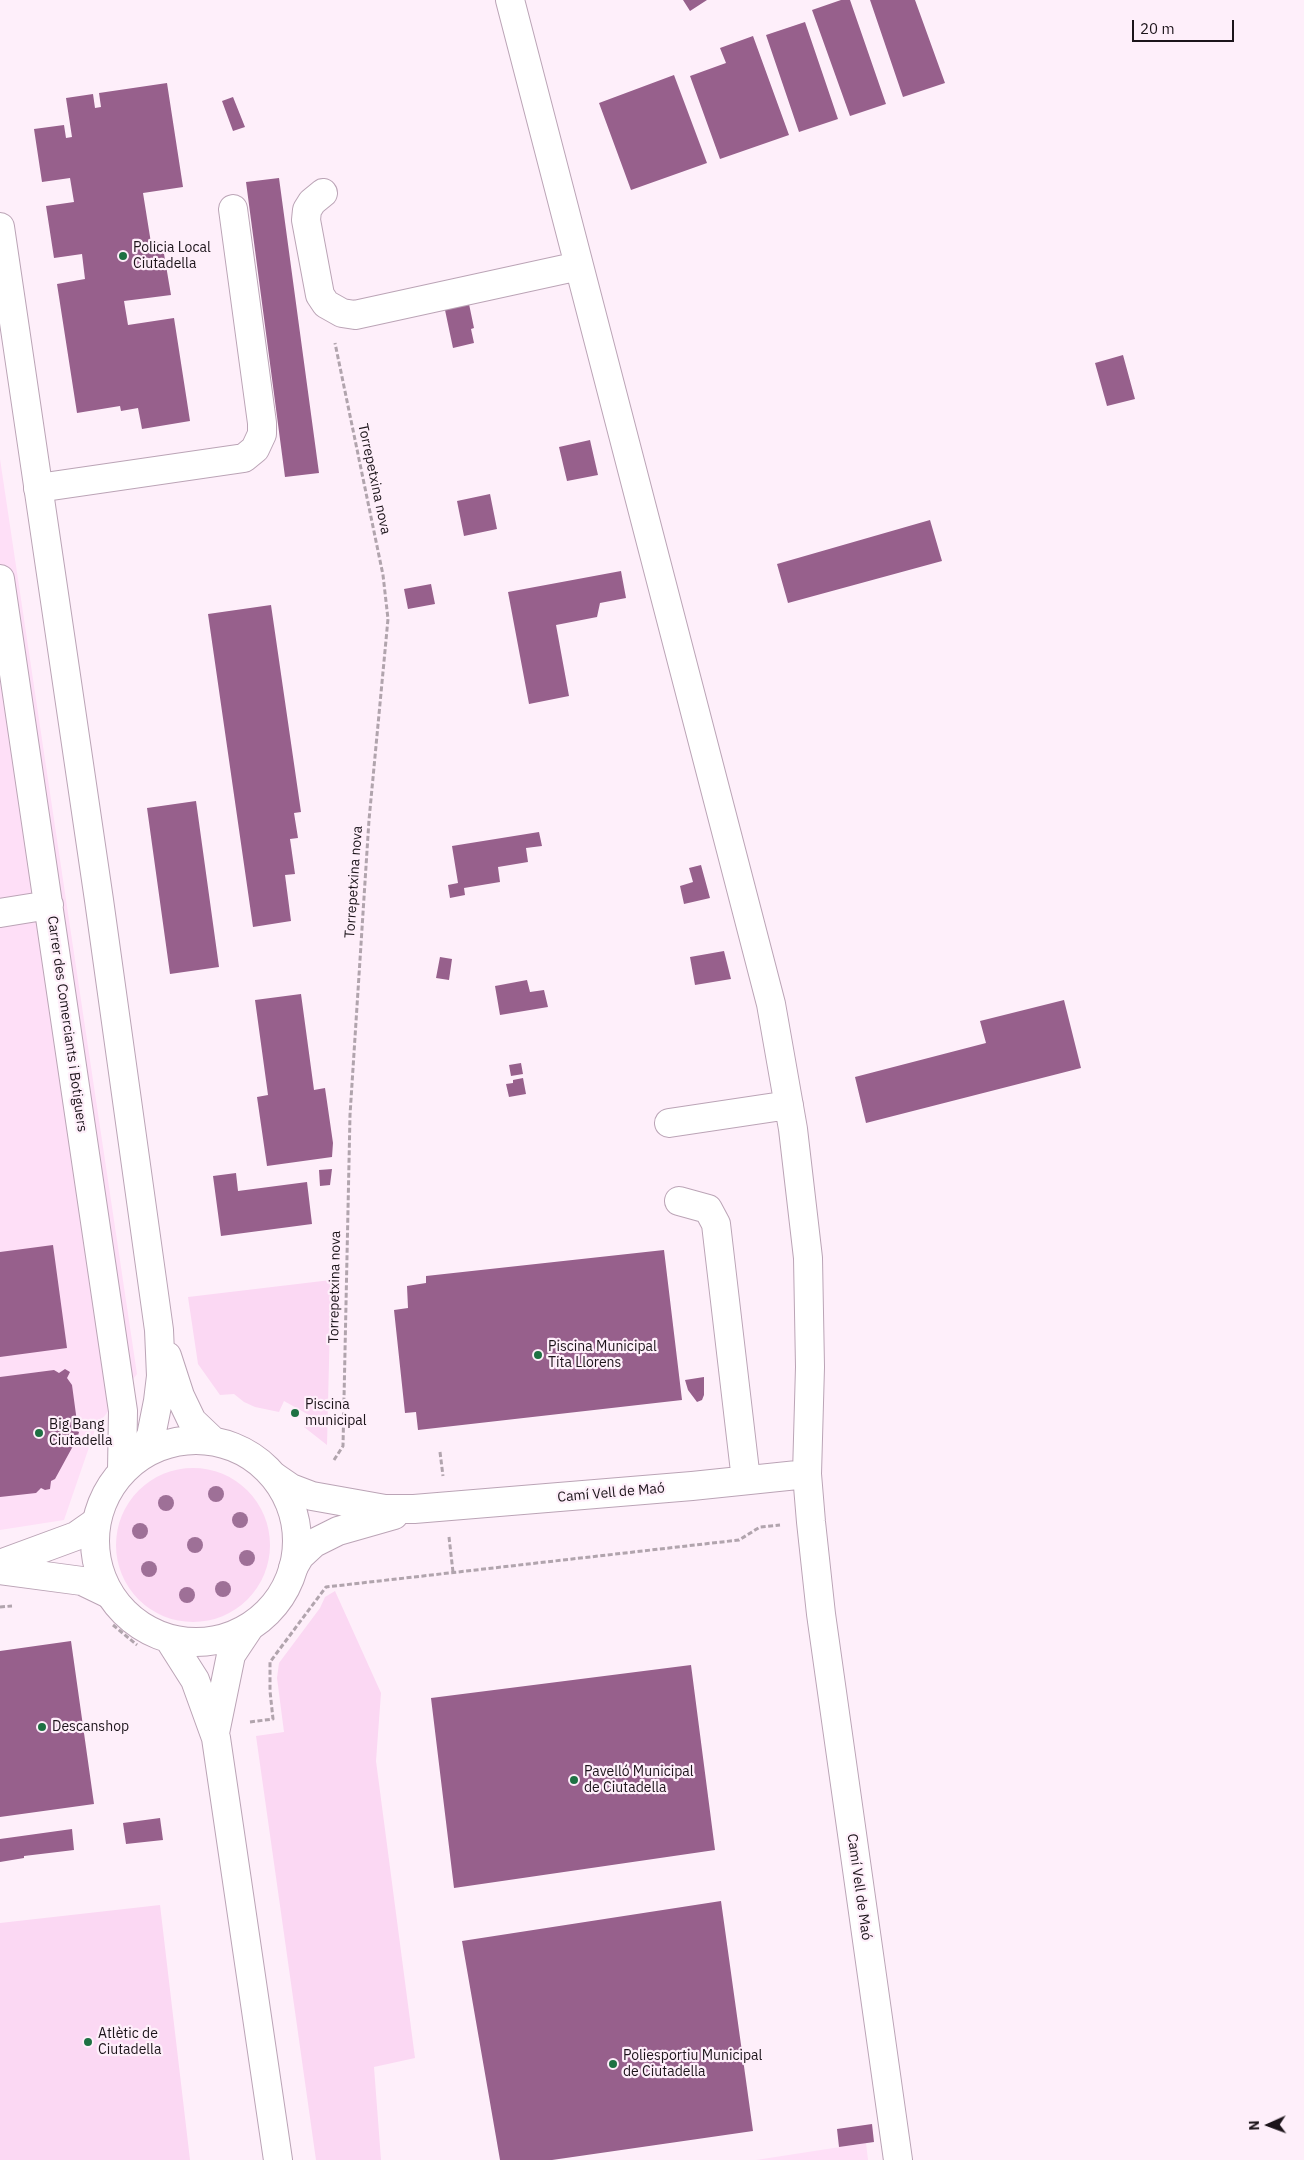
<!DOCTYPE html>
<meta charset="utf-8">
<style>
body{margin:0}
#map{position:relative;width:1304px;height:2160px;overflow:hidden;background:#feeffa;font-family:"IBM Plex Sans",sans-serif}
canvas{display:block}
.north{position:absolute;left:1244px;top:2100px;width:50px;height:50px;-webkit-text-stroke:4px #feeffa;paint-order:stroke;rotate:268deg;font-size:14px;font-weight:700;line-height:20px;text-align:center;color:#1c141a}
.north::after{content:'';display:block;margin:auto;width:18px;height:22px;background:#1c141a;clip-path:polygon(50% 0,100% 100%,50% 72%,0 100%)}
.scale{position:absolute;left:1132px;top:20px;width:102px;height:22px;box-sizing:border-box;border:2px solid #1c141a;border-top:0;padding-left:6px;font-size:15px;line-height:18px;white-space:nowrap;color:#1c141a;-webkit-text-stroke:4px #feeffa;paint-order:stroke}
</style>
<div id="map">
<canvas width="1304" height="2160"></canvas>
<div class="north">N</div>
<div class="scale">20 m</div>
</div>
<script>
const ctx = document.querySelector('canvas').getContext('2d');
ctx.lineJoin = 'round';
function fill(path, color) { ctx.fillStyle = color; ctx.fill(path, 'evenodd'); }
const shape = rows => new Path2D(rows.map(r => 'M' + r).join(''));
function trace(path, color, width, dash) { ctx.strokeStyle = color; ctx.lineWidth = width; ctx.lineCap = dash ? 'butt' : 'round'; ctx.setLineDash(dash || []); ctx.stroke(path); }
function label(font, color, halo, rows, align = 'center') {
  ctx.font = font + ' "IBM Plex Sans",sans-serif'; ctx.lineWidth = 4.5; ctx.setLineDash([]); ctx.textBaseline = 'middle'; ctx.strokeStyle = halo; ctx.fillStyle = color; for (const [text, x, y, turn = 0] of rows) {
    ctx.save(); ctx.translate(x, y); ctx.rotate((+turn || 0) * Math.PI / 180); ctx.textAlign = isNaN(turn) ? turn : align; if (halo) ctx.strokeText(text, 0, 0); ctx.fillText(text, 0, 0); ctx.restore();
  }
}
fill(shape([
 [0,459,137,1374,96,1427,64,1520,0,1530],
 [866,2143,868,2160,756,2160]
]), '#fedff7');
fill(shape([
 [331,1280,327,1445,304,1427,309,1415,284,1401,279,1412,255,1407,244,1402,234,1394,220,1395,198,1364,188,1297],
 '116 1545a77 77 0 1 1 154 0a77 77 0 1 1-154 0Z',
 [335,1591,381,1693,376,1761,415,2058,374,2067,381,2160,316,2160,256,1736,284,1732,277,1678,279,1663,320,1608,325,1597],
 [160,1905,190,2160,0,2160,0,1923]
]), '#fbd8f3');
fill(shape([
 [683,0,707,0,690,11],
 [841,0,850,0,886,104,850,116,812,10],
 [870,0,915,0,945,83,903,97],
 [805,22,838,119,799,132,766,35],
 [753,36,789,135,720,159,690,76,726,63,720,48],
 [674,75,707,163,631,190,599,103],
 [167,83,183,187,143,193,151,243,162,242,171,295,124,301,128,325,174,318,190,421,142,429,138,408,121,411,120,406,77,413,57,284,85,279,82,254,54,258,46,206,74,202,70,178,42,182,34,129,64,125,66,138,72,137,66,98,93,94,95,108,101,107,99,93],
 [233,97,245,127,233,131,222,101],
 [279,178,319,473,285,477,246,182],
 [469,304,474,328,471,329,474,343,453,348,445,310],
 [1123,355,1135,399,1107,406,1095,363],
 [590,440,598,475,567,481,559,447],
 [490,494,497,529,464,536,457,501],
 [930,520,942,561,788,603,777,564],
 [621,571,626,598,600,603,597,617,556,625,569,696,529,704,508,592],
 [431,584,435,604,408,609,404,589],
 [271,605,301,812,294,813,298,838,290,839,295,874,285,875,291,921,253,927,208,614],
 [196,801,219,967,170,974,147,808],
 [539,832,542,846,526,848,528,862,498,867,500,882,464,888,465,895,450,898,448,885,458,883,452,846],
 [701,865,710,898,684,904,680,886,693,882,689,868],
 [724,951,731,979,695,985,690,957],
 [440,957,452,959,449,980,436,978],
 [527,980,530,992,544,990,548,1007,500,1015,495,986],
 [301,994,314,1090,325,1088,333,1143,332,1157,267,1166,257,1097,268,1095,255,1000],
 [1064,1000,1081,1068,866,1123,855,1077,986,1043,980,1021],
 [521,1063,523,1074,511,1076,509,1065],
 [523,1078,526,1094,509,1097,506,1084,513,1083,513,1080],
 [332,1169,330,1185,320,1186,319,1170],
 [236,1173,238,1191,307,1182,312,1224,221,1236,213,1176],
 [53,1245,67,1348,0,1357,0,1252],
 [664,1250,682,1400,418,1430,416,1412,405,1413,394,1310,408,1308,407,1286,426,1283,426,1276],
 [65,1369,70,1372,67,1378,72,1385,77,1422,74,1429,79,1432,78,1436,73,1439,73,1446,55,1479,51,1481,50,1489,45,1490,41,1488,36,1493,0,1497,0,1377,54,1370,59,1373],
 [704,1377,704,1395,702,1400,697,1402,688,1390,685,1380],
 [71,1641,94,1804,0,1817,0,1651],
 [691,1665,715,1850,454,1888,431,1698],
 [160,1818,163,1840,126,1844,123,1823],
 [72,1829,74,1850,24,1856,24,1858,0,1862,0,1839],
 [721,1901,753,2131,552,2160,500,2160,462,1941],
 [872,2124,874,2142,839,2147,837,2129]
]), '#97608c');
const minor = shape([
 [510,0,771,1004,793,1129,808,1258,810,1367,807,1474,811,1522,821,1614,898,2160],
 [323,193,312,202,307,210,306,220,320,295,326,304,342,313,355,315,579,266],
 [38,488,244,458,255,449,262,434,262,423,233,209],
 [0,579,123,1411,122,1470],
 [0,913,49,905],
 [669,1123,789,1105],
 [679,1201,708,1209,716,1224,746,1480],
 [275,1477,291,1488,312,1496,385,1509,414,1509,692,1486,807,1474],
 [0,1564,76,1536,96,1522],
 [293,1568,300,1556,314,1543,338,1531,394,1515],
 [0,1570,82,1581,109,1594]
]);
const major = shape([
 [0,227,99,900,159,1330,161,1376,158,1401,151,1436,137,1458],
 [167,1356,180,1396,192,1421,212,1440],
 '95 1541a101 101 0 1 1 202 0a101 101 0 1 1-202 0Z',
 [169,1639,195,1680,216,1738,278,2160],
 [215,1733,231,1655,249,1628]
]);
trace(minor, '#bba4b6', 30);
trace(major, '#bba4b6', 30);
trace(shape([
 [440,1452,443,1476],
 [334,1460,343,1446,350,1115,369,820,388,619,383,575,335,343],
 [449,1537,453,1572],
 [0,1607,12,1606],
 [113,1625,137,1645],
 [250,1722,273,1719,270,1691,270,1662,326,1587,739,1540,760,1527,780,1525]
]), '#b1a4ad', 3, [5, 2.5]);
trace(minor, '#fff', 28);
trace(major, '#fff', 28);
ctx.fillStyle = '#9e7097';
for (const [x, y] of [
 [216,1494],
 [166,1503],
 [240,1520],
 [140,1531],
 [195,1545],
 [247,1558],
 [149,1569],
 [223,1589],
 [187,1595]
]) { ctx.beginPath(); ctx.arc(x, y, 8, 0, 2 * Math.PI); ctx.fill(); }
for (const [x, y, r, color] of [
 [123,256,5,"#1e7143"],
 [538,1355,5,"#1e7143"],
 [295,1413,5,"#1e7143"],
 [39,1433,5,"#1e7143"],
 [42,1727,5,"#1e7143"],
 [574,1780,5,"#1e7143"],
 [88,2042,5,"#1e7143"],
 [613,2064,5,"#1e7143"]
]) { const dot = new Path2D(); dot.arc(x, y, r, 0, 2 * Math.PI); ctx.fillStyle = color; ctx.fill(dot); trace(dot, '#feeffa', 2); }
label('14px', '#1c141a', '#feeffa', [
 ["Policia Local",133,248],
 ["Ciutadella",133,264],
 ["Piscina Municipal",548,1347],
 ["Tita Llorens",548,1363],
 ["Piscina",305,1405],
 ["municipal",305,1421],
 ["Big Bang",49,1425],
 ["Ciutadella",49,1441],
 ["Descanshop",52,1727],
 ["Pavelló Municipal",584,1772],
 ["de Ciutadella",584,1788],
 ["Atlètic de",98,2034],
 ["Ciutadella",98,2050],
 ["Poliesportiu Municipal",623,2056],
 ["de Ciutadella",623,2072]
], 'left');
label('14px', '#1c141a', '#feeffa', [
 ["Torrepetxina nova",374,479,78],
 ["Torrepetxina nova",354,882,-86],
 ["Carrer des Comerciants i Botiguers",67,1024,82],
 ["Torrepetxina nova",335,1287,-89],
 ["Camí Vell de Maó",611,1493,-5],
 ["Camí Vell de Maó",859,1887,82]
]);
</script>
